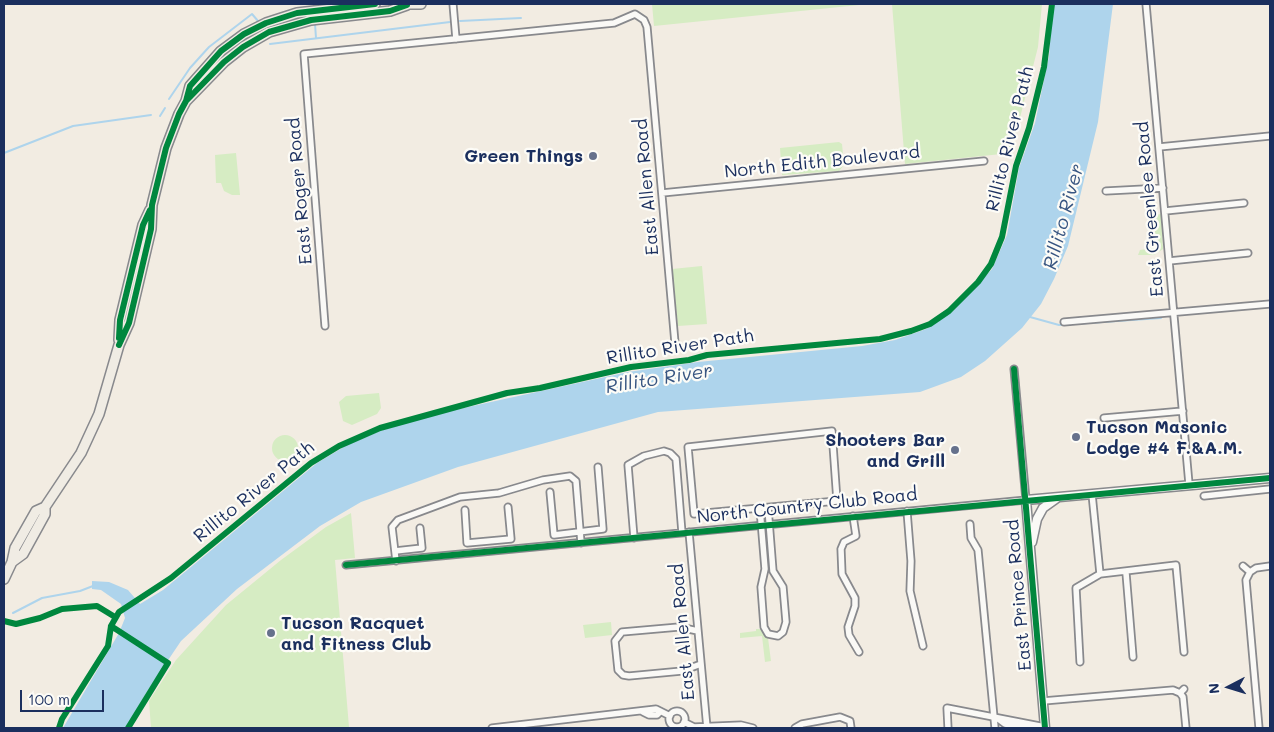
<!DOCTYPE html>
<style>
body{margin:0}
#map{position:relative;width:1274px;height:732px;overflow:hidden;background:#f2ece2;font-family:Mali,sans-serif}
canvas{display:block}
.frame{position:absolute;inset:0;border:5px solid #1b2f5e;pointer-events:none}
.north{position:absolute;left:1204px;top:662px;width:50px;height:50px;-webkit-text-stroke:4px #fdfcf7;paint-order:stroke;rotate:265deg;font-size:14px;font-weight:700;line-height:20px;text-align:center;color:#1b2f5e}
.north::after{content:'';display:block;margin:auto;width:18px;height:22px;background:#1b2f5e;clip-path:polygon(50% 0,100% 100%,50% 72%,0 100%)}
.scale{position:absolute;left:20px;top:690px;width:84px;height:22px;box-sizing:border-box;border:2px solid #1b2f5e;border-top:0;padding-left:6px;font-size:15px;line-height:18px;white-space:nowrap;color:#1b2f5e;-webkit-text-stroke:4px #fdfcf7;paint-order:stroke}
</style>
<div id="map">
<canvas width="1274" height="732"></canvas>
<div class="frame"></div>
<div class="north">N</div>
<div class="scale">100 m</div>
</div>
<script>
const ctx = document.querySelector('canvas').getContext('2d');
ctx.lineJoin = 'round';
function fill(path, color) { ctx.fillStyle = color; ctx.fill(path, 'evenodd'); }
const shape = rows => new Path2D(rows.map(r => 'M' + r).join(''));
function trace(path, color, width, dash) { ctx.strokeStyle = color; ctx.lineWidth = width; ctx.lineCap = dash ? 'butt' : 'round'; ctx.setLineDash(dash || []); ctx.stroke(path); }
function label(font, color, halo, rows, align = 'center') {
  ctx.font = font + ' Mali,sans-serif'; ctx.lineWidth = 4.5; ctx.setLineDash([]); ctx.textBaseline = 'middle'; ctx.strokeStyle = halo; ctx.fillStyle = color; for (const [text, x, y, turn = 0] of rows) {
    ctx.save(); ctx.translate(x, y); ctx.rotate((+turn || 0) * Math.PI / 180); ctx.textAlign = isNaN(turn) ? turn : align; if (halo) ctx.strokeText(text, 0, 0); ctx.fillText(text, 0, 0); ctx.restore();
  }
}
fill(shape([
 [652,4,869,4,654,26],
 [892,4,1042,4,1038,47,1011,153,905,164],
 [839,142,842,144,844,165,839,171,782,175,780,148],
 [236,153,240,195,232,195,224,191,221,183,216,183,215,155],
 [1161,214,1163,249,1154,255,1138,255,1140,250,1155,248,1154,215],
 [702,266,707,324,678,326,672,269],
 [379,393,381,408,377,414,352,425,343,421,339,402,346,396],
 '272 448a13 13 0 1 1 26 0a13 13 0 1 1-26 0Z',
 [351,513,355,558,335,560,349,727,151,728,149,701,176,660,226,605,281,560,326,527],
 [611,622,612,635,585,638,583,625],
 [756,629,760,629,768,638,771,661,765,662,762,636,740,638,740,633,756,631]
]), '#d6ecc3');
fill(shape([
 [1053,4,1113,4,1098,122,1068,246,1054,279,1041,304,1022,328,985,361,961,377,920,392,658,412,458,467,361,502,320,526,237,589,181,641,148,690,126,728,63,728,119,633,125,618,121,604,101,590,92,589,92,581,109,582,128,590,140,604,163,590,317,463,347,445,380,431,436,414,628,372,698,362,862,346,895,340,926,329,953,311,992,269,1007,235,1019,168,1035,123,1049,56]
]), '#aed4ec');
trace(shape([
 [460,21,521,18],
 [315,24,316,38],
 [270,44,450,22],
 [169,99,190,68,209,47,252,14,258,21],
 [160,116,165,108],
 [4,153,73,126,151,115],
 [1030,317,1059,325,1161,318],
 [13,613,42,598,80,591,93,586]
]), '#aed4ec', 2);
const street = shape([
 [453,4,456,39],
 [1146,4,1189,484],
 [1159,147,1270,136],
 [1106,191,1163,188],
 [662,193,984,161],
 [1165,211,1244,203],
 [1169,261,1248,253],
 [1064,322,1270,304],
 [325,326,304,54,614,23,635,14,644,20,647,27,675,343],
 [1104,418,1183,411],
 [832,431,837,501,694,514,688,447,832,431],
 [550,492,554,535,603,529,598,467],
 [1204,496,1270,489],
 [760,509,765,569,761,587,764,627,768,634,778,636,783,632,786,622,783,587,773,571,768,508],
 [465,510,467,543,511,539,508,507],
 [907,511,911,561,910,591,923,646],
 [853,516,856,536,844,542,841,549,842,574,855,598,855,606,848,627,849,635,859,652],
 [970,524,971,538,978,550,995,728],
 [689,532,707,728],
 [634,538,628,465,644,456,664,451,670,453,676,459,682,533],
 [395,551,422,548,420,528],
 [396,561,392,527,398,520,460,497,499,493,543,480,570,476,576,481,581,543],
 [346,565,1026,500,1014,369],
 [1243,566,1250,572,1246,580,1259,728],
 [1250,572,1256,568,1270,566],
 [1126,573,1133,657],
 [1100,574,1176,565,1184,652],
 [698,631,679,627,622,632,615,641,618,670,623,675,629,676,682,671,701,664],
 [1080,662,1076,588,1100,574,1092,494],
 [1180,693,1183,697,1186,728],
 [1043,701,1173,690,1180,693,1184,689],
 '669 719a8 8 0 1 1 16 0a8 8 0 1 1-16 0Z',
 [643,712,649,715,657,715,660,712],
 [997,718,1005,724,1027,728],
 [684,722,694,727,741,725,753,728],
 [492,728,656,709,670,716],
 [795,728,802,724,840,717,850,721,851,728],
 [948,728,947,708,1045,727]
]);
const secondary = shape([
 [1032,542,1037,519,1043,508,1057,498],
 [1045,728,1026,500,1270,478]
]);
const primary = shape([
 [402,4,421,4],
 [186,101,224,62,243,47,269,32,311,20,390,11,407,5],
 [119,340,120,320,127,291,143,225,150,210],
 [12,562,23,554,45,514,45,507,81,453,99,414,119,345,129,323,151,229,152,205,166,148,179,114,186,101,190,86,221,51,244,34,266,23,297,13,375,4],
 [4,579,12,562,15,548,36,511,45,507]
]);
trace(street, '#88898d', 9);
trace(secondary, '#88898d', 11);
trace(primary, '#88898d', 12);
trace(street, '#faf9f6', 5.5);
trace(secondary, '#faf9f6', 8);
trace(primary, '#f0ece4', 9);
trace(shape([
 [186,101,224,62,243,47,269,32,311,20,390,11,407,5],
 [119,338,120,320,127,291,143,225,150,210],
 [119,345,129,323,151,229,152,205,166,148,179,114,186,101,190,86,221,51,244,34,266,23,297,13,375,4],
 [1014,369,1045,728],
 [346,565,1270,478],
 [4,621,16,624,40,618,62,609,97,606,115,617],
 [111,626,168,663,128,728],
 [59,728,62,719,108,646,111,626,119,612,171,578,311,463,339,446,380,428,507,393,540,388,631,367,689,360,707,355,880,339,911,331,930,324,949,311,978,282,991,264,1002,237,1016,166,1029,128,1044,67,1052,4]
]), '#00873e', 6);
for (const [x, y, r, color] of [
 [593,156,5,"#66718c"],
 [1076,437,5,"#66718c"],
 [955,450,5,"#66718c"],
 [271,633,5,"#66718c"]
]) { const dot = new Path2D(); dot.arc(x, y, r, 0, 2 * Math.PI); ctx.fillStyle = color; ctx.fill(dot); trace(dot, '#fdfcf7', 2); }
label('18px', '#1b2f5e', '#fdfcf7', [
 ["Rillito River Path",1010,139,-76],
 ["North Edith Boulevard",822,162,-6],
 ["East Allen Road",647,187,-95],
 ["East Roger Road",300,191,-95],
 ["East Greenlee Road",1150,209,-95],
 ["Rillito River Path",680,347,-9],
 ["Rillito River Path",254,492,-39],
 ["North Country Club Road",807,506,-6],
 ["East Prince Road",1019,595,-95],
 ["East Allen Road",683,632,-95]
]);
label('bold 18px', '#1b2f5e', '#fdfcf7', [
 ["Green Things",583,156],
 ["Tucson Masonic",1086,427,"left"],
 ["Lodge #4 F.&A.M.",1086,448,"left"],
 ["Shooters Bar",945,440],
 ["and Grill",945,461],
 ["Tucson Racquet",281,623,"left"],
 ["and Fitness Club",281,644,"left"]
], 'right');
label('italic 19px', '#385682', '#fdfcf7', [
 ["Rillito River",1064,217,-75],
 ["Rillito River",659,379,-9]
]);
</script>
